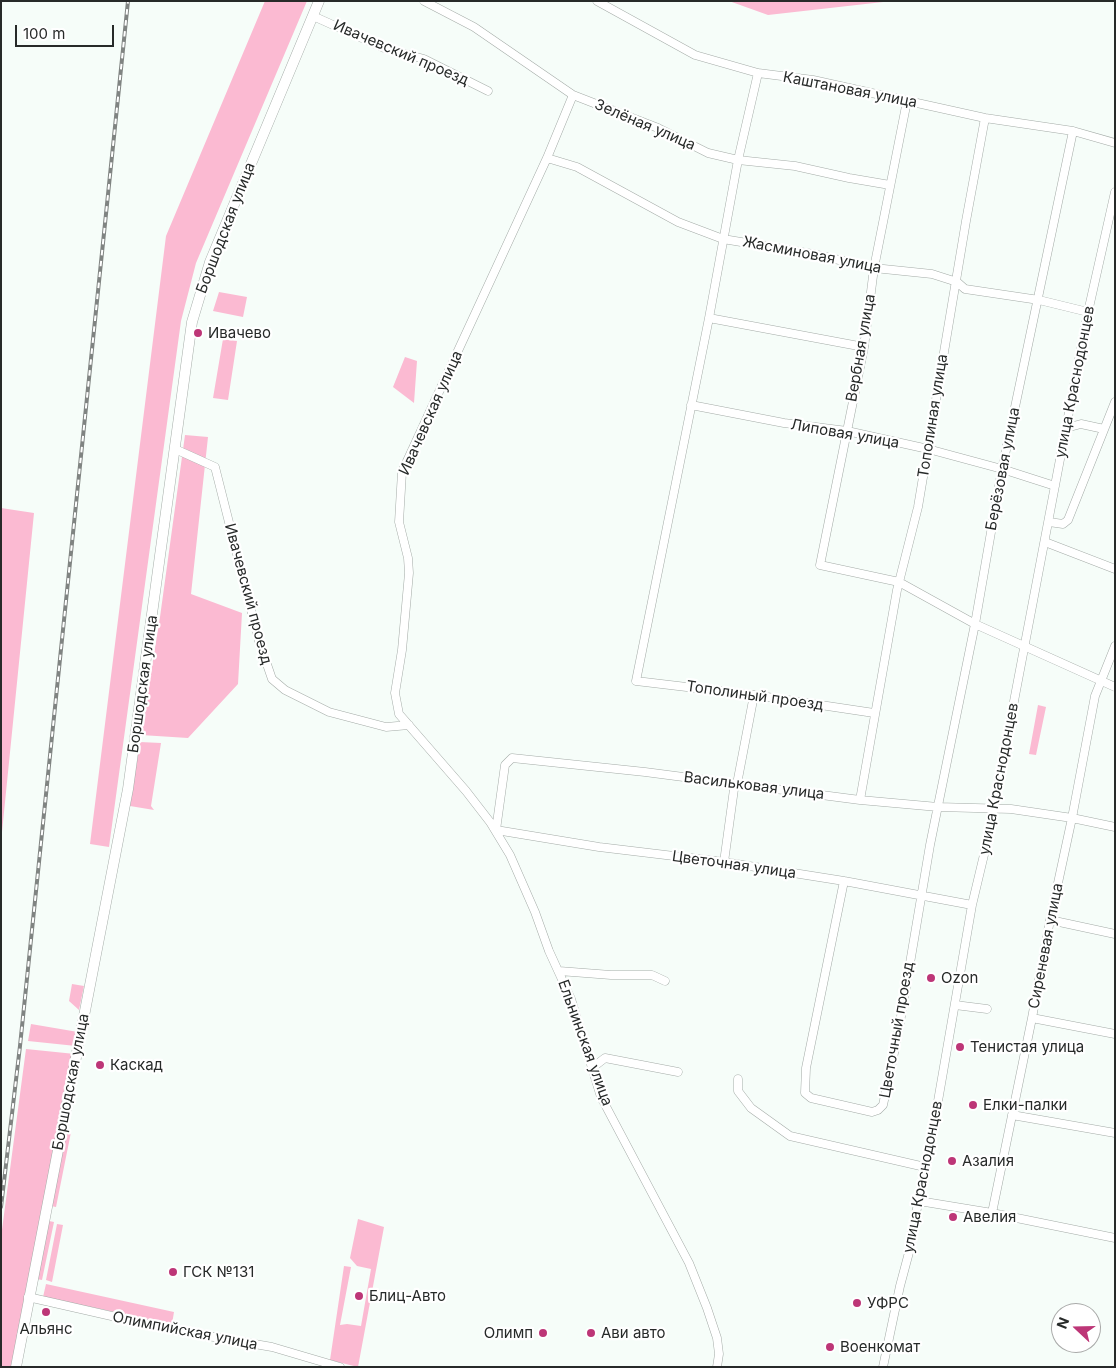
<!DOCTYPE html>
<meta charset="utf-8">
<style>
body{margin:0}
#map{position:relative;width:1116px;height:1368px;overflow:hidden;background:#f6fdf9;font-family:Inter,sans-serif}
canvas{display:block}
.frame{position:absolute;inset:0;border:2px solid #272a29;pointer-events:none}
.north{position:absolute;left:1051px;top:1303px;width:50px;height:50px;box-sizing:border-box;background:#fff;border:1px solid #a9aaa9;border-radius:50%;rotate:291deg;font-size:14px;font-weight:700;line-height:20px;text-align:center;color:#272a29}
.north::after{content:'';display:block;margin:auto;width:18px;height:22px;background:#bd3677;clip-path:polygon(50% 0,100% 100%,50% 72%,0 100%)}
.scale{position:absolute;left:15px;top:25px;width:99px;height:22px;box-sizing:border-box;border:2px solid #272a29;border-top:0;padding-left:6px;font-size:15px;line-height:18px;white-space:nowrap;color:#272a29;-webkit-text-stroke:4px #fff;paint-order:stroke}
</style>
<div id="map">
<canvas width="1116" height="1368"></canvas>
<div class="frame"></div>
<div class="north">N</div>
<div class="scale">100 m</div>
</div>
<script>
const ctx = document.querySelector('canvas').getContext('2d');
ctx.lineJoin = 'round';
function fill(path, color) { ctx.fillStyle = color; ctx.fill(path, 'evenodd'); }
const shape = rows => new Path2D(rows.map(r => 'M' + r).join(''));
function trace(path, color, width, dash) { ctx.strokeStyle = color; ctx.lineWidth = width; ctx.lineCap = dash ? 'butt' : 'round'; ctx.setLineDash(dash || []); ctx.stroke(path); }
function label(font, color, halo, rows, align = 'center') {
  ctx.font = font + ' Inter,sans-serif'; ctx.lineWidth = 4.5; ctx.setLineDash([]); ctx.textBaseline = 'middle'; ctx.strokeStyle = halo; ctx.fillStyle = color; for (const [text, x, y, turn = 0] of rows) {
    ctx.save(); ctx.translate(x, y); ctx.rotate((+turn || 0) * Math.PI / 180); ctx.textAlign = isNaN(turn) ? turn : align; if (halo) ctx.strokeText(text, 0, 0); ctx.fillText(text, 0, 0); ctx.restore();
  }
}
fill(shape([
 [265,1,307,1,196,263,181,321,109,847,90,844,166,236],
 [729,1,892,1,768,15],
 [219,292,247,297,243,317,213,311],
 [223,339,237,341,228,400,213,398],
 [405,357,417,361,414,403,393,387],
 [185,435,208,437,191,594,242,613,238,684,188,738,141,735,160,617],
 [1,508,34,513,1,842],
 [1038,705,1046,707,1036,755,1029,754],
 [140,742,161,743,151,806,154,810,130,806],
 [72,984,84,986,79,1010,69,1001],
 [31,1024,78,1032,76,1046,28,1041],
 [26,1049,75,1054,13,1367,1,1367,1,1237],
 [65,1131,71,1132,56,1207,51,1206],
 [358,1219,384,1227,358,1367,330,1360,344,1266,351,1267,340,1325,347,1324,361,1326,371,1269,357,1266,350,1258],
 [49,1221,54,1222,42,1280,37,1279],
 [57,1224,63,1225,52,1282,46,1280],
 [46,1284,174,1312,172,1324,43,1297]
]), '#fbbad2');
const street = shape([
 [424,1,474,27,573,95,658,128,708,153,738,160,795,166,849,178,890,185],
 [597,1,695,55,758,73,813,80,985,118,1073,131,1115,143],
 [313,16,384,48,424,59,488,91],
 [758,73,738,160,709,318,636,681,754,695,874,713],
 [573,95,547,158,402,472,399,522,408,558,409,573,402,650,395,693,399,714,466,791,490,822,510,855,535,912,549,951,571,999,601,1097,689,1263,707,1308,717,1338,719,1354,717,1367],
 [907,101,874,268,864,347,820,565,899,582,975,624,1115,687],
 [547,158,577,167,678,222,723,239,813,254,874,268,932,274,957,282,965,289,1039,300,1088,312],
 [709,318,864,347],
 [691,405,784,423,847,431,928,449,1002,469,1055,486],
 [1066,428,1081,424,1104,429],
 [175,449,215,467,259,641,272,679,285,690,329,712,386,727,409,725],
 [1049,522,1063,524,1068,520,1115,402],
 [1045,542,1115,569],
 [860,800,897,590,918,507,966,221,985,118],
 [724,862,734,789,737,784,754,695],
 [844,881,806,1068,805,1093,811,1098,872,1112,878,1110,883,1105,898,1034,930,845,975,624,1002,469,1073,131],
 [972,905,844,881,724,862,599,847,496,830,505,765,512,758,645,772,860,800,938,807,1011,809,1072,818,1115,827],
 [1050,920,1115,934],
 [559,971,611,975,652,975,665,981],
 [955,1005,987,1009],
 [1032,1018,1115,1034],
 [592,1068,605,1058,678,1072],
 [738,1079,738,1091,751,1108,790,1136,925,1167],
 [1012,1115,1115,1133],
 [919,1201,992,1213,1115,1238],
 [992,1213,1032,1018,1050,920,1072,818,1095,696,1115,646],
 [28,1297,173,1330,272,1347,340,1367],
 [883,1367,900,1286,911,1245,911,1236,929,1153,972,905,988,838,1088,312,1115,192]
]);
const secondary = shape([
 [16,1367,128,789,192,322,210,262,319,1]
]);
trace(street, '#a4aba7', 9);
trace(secondary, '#a4aba7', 11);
trace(street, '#fff', 8);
trace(secondary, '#fff', 10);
const rail = shape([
 [1,1207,20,1046,128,1]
]);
trace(rail, '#808482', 4);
trace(rail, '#fff', 2, [5.5]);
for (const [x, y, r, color] of [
 [198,333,5,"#bd3677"],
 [931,978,5,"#bd3677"],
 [960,1047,5,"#bd3677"],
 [100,1065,5,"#bd3677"],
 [973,1105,5,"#bd3677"],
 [952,1161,5,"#bd3677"],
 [953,1217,5,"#bd3677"],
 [173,1272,5,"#bd3677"],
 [359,1296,5,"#bd3677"],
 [857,1303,5,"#bd3677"],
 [46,1312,5,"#bd3677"],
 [543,1333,5,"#bd3677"],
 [591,1333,5,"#bd3677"],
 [830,1347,5,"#bd3677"]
]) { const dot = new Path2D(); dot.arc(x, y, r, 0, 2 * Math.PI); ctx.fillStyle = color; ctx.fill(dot); trace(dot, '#fff', 2); }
label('15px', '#272a29', '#fff', [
 ["Ивачевский проезд",401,53,23],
 ["Каштановая улица",850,90,11],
 ["Зелёная улица",645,125,23],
 ["Боршодская улица",226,228,-69],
 ["Жасминовая улица",812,255,11],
 ["Вербная улица",861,348,-80],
 ["улица Краснодонцев",1075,382,-79],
 ["Ивачевская улица",431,413,-66],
 ["Тополиная улица",933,416,-81],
 ["Липовая улица",845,434,10],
 ["Берёзовая улица",1003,469,-79],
 ["Ивачевский проезд",248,594,75],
 ["Боршодская улица",143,684,-82],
 ["Тополиный проезд",755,696,8],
 ["улица Краснодонцев",999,779,-79],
 ["Васильковая улица",754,786,7],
 ["Цветочная улица",734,865,8],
 ["Сиреневая улица",1046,946,-79],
 ["Цветочный проезд",897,1030,-80],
 ["Ельнинская улица",585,1043,70],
 ["Боршодская улица",71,1082,-79],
 ["улица Краснодонцев",923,1177,-79],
 ["Олимпийская улица",185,1331,11]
]);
label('15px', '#272a29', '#fff', [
 ["Ивачево",208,333],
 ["Ozon",941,978],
 ["Тенистая улица",970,1047],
 ["Каскад",110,1065],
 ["Елки-палки",983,1105],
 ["Азалия",962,1161],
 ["Авелия",963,1217],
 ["ГСК №131",183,1272],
 ["Блиц-Авто",369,1296],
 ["УФРС",867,1303],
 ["Альянс",46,1329,"center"],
 ["Олимп",533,1333,"right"],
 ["Ави авто",601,1333],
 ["Военкомат",840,1347]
], 'left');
</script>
